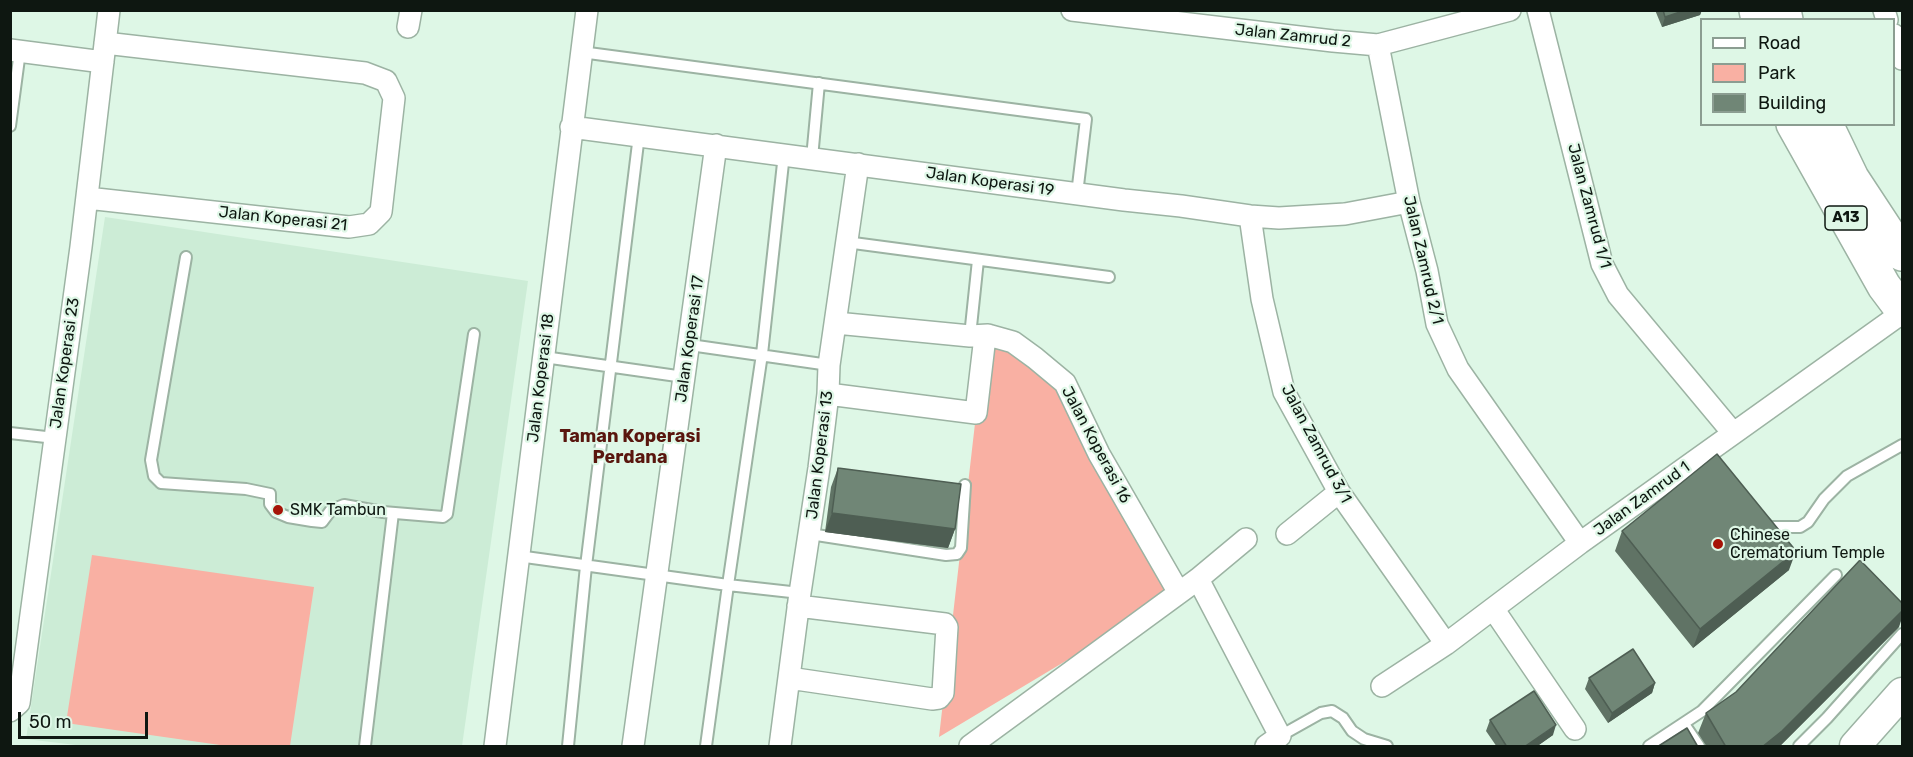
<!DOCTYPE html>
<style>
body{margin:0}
#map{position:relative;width:1913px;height:757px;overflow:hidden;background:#def7e6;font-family:Rubik,sans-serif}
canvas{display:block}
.frame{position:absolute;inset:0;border:12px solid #0e1711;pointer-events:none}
.legend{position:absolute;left:1700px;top:18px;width:195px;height:108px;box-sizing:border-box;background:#def7e6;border:2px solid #8b9d91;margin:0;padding:8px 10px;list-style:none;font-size:18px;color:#0e1711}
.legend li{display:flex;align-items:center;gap:12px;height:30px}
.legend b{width:30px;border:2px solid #8b9d91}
.scale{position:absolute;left:18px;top:712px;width:130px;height:27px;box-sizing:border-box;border:3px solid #0e1711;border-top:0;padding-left:8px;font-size:18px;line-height:21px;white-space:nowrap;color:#0e1711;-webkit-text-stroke:4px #def7e6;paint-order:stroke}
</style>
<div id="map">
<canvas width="1913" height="757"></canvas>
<div class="frame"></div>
<ul class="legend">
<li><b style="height:8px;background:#fff"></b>Road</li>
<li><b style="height:16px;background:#f9b0a3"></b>Park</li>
<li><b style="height:16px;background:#708676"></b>Building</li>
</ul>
<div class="scale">50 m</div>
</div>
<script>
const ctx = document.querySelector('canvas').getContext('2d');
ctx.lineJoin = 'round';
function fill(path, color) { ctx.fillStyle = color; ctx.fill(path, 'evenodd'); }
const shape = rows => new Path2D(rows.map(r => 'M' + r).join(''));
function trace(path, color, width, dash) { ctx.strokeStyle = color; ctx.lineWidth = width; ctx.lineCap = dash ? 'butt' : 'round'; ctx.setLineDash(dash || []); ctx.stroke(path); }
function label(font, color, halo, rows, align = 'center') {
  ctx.font = font + ' Rubik,sans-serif'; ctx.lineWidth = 4.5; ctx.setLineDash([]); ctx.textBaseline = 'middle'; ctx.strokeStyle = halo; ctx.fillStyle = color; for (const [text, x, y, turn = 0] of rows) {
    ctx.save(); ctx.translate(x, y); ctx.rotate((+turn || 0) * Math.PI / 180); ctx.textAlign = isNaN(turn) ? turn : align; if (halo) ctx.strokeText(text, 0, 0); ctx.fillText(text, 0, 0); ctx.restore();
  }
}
fill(shape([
 [105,217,528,281,462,746,84,746,26,739]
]), '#ccecd6');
fill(shape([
 [1003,340,1065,383,1169,599,939,737,984,345],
 [92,555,314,587,290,746,227,746,66,723]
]), '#f9b0a3');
const lane = shape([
 [581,52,1086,119,1077,194],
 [10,126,20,51],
 [812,158,819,83],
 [846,242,1109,277],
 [186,257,151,460,154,476,161,483,246,489,270,494,270,504,276,512,288,517,312,521,322,522,331,510,344,505,383,512,443,517,447,514,474,334],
 [970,336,978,260],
 [690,345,829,365],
 [544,357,684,377],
 [10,433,55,438],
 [1765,523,1769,527,1800,527,1808,522,1824,499,1847,476,1902,445],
 [810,534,946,555,957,554,961,548,965,485],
 [518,556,728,585,800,593],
 [1684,724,1699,746],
 [1280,736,1321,713,1332,711,1343,718,1352,731,1364,739,1387,746],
 [365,746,393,513],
 [568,746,586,566,639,135],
 [706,746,728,585,762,354,784,154],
 [1649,746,1702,711,1836,575],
 [1799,746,1827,718,1902,634]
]);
const street = shape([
 [1072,10,1333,41,1378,45,1510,10],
 [1538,10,1602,264,1618,295,1733,433],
 [1884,10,1887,20],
 [408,27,411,10],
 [1894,35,1902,59],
 [1378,45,1409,202,1427,271,1437,324,1458,369,1580,543],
 [10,50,103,62],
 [571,127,1124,200,1181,206,1250,216,1279,218,1345,214,1409,202],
 [87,198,349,227,369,224,381,212,394,98,386,81,365,73,105,43],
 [1250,216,1262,299,1284,392,1339,492,1446,644],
 [836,323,970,336,988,335,1013,342,1035,358,1065,383,1099,454,1179,593],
 [828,394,976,413,984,345,988,335],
 [1287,534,1339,492],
 [1198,579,1280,736,1266,746],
 [1494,610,1575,729],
 [789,678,932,699,939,698,943,693,947,627,945,624,798,606],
 [1382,686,1446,644,1580,543,1902,313],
 [10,711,19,703,81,247,109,10],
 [495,746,587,10],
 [633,746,716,145],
 [780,746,800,593,819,468,828,394,829,365,858,164],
 [970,746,1198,579,1246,539]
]);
const secondary = shape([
 [1855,746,1902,693]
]);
const primary = shape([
 [1756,10,1758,20],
 [1784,10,1786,20],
 [1793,124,1884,286,1902,310],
 [1826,124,1852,178,1902,254]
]);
trace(lane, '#9cb3a3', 14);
trace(street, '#9cb3a3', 24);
trace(secondary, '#9cb3a3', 33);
trace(primary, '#9cb3a3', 36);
trace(lane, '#fff', 10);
trace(street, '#fff', 21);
trace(secondary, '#fff', 30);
trace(primary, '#fff', 33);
fill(shape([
 [1655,10,1702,10,1700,15,1662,27],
 [838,468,955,529,948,548,825,532,831,487],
 [1622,531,1789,570,1693,648,1615,551],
 [1899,627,1779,747,1707,747,1698,733,1706,713,1736,692],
 [1589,678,1655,683,1652,693,1608,723,1585,689],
 [1490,720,1553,735,1536,747,1497,747,1486,731]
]), '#607365');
fill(shape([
 [1686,10,1702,10,1700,15,1662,27,1665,17],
 [832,513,955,529,948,548,825,532],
 [1796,551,1789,570,1693,648,1700,629],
 [1902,611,1902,618,1899,627,1779,747,1762,747],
 [1655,683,1652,693,1608,723,1612,713],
 [1556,725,1553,735,1536,747,1524,747]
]), '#4e5e53');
const building = shape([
 [1663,10,1686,10,1665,17,1663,10],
 [1717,454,1796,551,1700,629,1622,531,1717,454],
 [838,468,961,484,955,529,832,513,838,468],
 [1860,560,1902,603,1902,611,1782,731,1762,747,1726,747,1706,713,1736,692,1860,560],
 [1633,649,1655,683,1612,713,1589,678,1633,649],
 [1534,691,1556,725,1524,747,1507,747,1490,720,1534,691],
 [1687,728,1698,747,1657,747,1687,728]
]);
fill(building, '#708676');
trace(building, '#4e5e53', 1.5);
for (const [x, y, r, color] of [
 [278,510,6,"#a61307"],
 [1718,544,6,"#a61307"]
]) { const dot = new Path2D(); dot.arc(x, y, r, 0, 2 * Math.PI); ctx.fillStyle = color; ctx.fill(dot); trace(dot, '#def7e6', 2); }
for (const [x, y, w] of [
 [1846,218,42]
]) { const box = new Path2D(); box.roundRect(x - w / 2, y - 12, w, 24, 4.5); ctx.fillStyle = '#def7e6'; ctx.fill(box); trace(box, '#0e1711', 1.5); }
label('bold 15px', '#0e1711', null, [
 ["A13",1846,218]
]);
label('16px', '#0e1711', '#def7e6', [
 ["Jalan Zamrud 2",1293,36,6],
 ["Jalan Koperasi 19",990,182,8],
 ["Jalan Zamrud 1/1",1589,206,75],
 ["Jalan Koperasi 21",283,219,6],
 ["Jalan Zamrud 2/1",1423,260,77],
 ["Jalan Koperasi 17",690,339,-82],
 ["Jalan Koperasi 23",65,363,-82],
 ["Jalan Koperasi 18",541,378,-83],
 ["Jalan Zamrud 3/1",1316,444,62],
 ["Jalan Koperasi 16",1096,445,62],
 ["Jalan Koperasi 13",820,455,-83],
 ["Jalan Zamrud 1",1642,499,-36]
]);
label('16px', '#0e1711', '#def7e6', [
 ["SMK Tambun",290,510],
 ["Chinese",1730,535],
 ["Crematorium Temple",1730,553]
], 'left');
label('bold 18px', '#59160e', '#def7e6', [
 ["Taman Koperasi",630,437],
 ["Perdana",630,458]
]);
</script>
